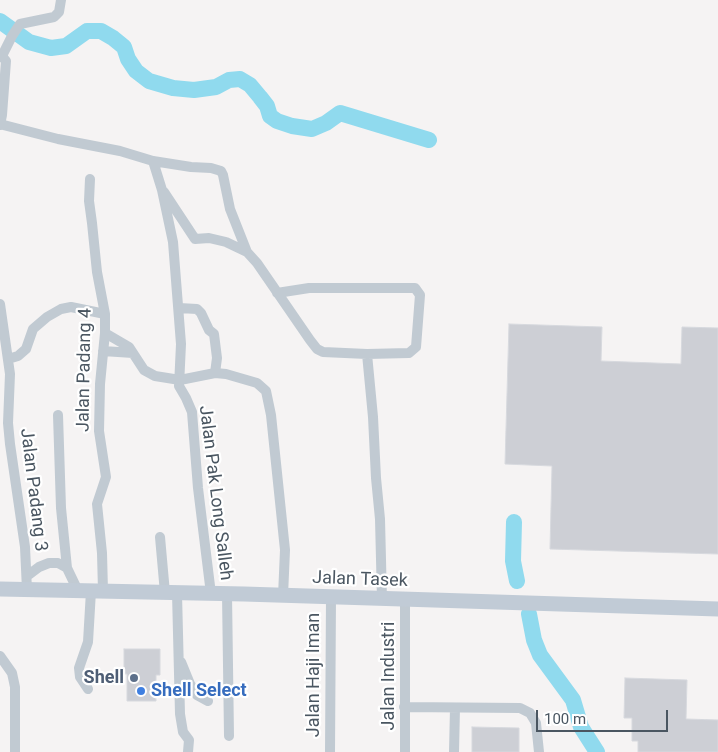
<!DOCTYPE html>
<style>
body{margin:0}
#map{position:relative;width:718px;height:752px;overflow:hidden;background:#f5f3f3;font-family:Roboto,sans-serif}
canvas{display:block}
.scale{position:absolute;left:536px;top:710px;width:132px;height:22px;box-sizing:border-box;border:2px solid #4a5661;border-top:0;padding-left:6px;font-size:15px;line-height:18px;white-space:nowrap;color:#4a5661;-webkit-text-stroke:4px #fff;paint-order:stroke}
</style>
<div id="map">
<canvas width="718" height="752"></canvas>
<div class="scale">100 m</div>
</div>
<script>
const ctx = document.querySelector('canvas').getContext('2d');
ctx.lineJoin = 'round';
const shape = rows => new Path2D(rows.map(r => 'M' + r).join(''));
function trace(path, color, width, dash) { ctx.strokeStyle = color; ctx.lineWidth = width; ctx.lineCap = dash ? 'butt' : 'round'; ctx.setLineDash(dash || []); ctx.stroke(path); }
function fill(path, color) { ctx.fillStyle = color; ctx.fill(path, 'evenodd'); }
function label(font, color, halo, rows, align = 'center') {
  ctx.font = font + ' Roboto,sans-serif'; ctx.lineWidth = 4.5; ctx.setLineDash([]); ctx.textBaseline = 'middle'; ctx.strokeStyle = halo; ctx.fillStyle = color; for (const [text, x, y, turn = 0] of rows) {
    ctx.save(); ctx.translate(x, y); ctx.rotate((+turn || 0) * Math.PI / 180); ctx.textAlign = isNaN(turn) ? turn : align; if (halo) ctx.strokeText(text, 0, 0); ctx.fillText(text, 0, 0); ctx.restore();
  }
}
trace(shape([
 [0,21,29,42,51,48,66,46,87,31,101,31,113,38,124,47,128,59,136,71,149,81,173,88,194,90,216,87,229,80,240,79,250,85,260,97,267,106,270,116,277,121,292,126,312,129,326,123,340,113,429,140],
 [514,522,513,561,517,581],
 [529,614,534,640,540,655,573,700,581,727,597,752]
]), '#90daee', 16);
const building = shape([
 [509,324,602,327,601,361,681,364,682,327,718,328,718,554,550,549,552,466,505,464,509,324],
 [124,649,160,649,160,675,156,675,156,701,127,701,127,674,124,674,124,649],
 [625,678,687,680,686,719,718,720,718,752,638,752,638,741,632,741,632,718,624,718,625,678],
 [472,727,519,728,519,752,472,752,472,727]
]);
fill(building, '#cdcfd5');
trace(building, '#d7d9de', 1);
trace(shape([
 [0,54,6,61,2,115,0,125],
 [2,56,12,36,20,24,54,17,59,12,61,0],
 [0,124,58,139,120,151,153,161,191,167,211,168,221,171,223,175,230,209,247,252,257,263,310,340,317,349,323,352,367,354,373,417,376,478,380,519,382,600],
 [153,161,162,190,173,242,181,344,179,386,186,398,192,412,198,488,211,594],
 [90,179,89,201,92,223,97,272,105,314,105,333,100,384,99,431,106,477,97,504,102,553,103,591],
 [164,192,195,239,209,238,226,242,247,252],
 [277,293,309,288,415,288,420,295,416,347,409,353,367,354],
 [0,304,10,374,8,423,10,444,25,547,27,590],
 [179,308,197,309,201,313,209,330,214,334,217,358,215,373],
 [105,333,129,347,144,370,155,376,180,380,215,373,226,374,257,383,266,391,271,415,285,550,283,596],
 [103,351,133,353],
 [8,359,18,356,26,349,33,329,47,317,61,309,71,307,105,314],
 [58,415,61,508,67,568,78,591],
 [160,537,165,593],
 [27,576,39,567,49,563,58,563,67,568],
 [177,593,180,714,183,732,189,740,188,752],
 [227,594,229,736],
 [0,656,12,673,15,687,15,752],
 [181,662,190,684,197,695,208,701],
 [88,689,80,677,79,668,88,642,91,591],
 [404,707,520,708,530,713,536,723,539,752],
 [330,752,331,598],
 [405,752,405,601],
 [454,752,455,708]
]), '#c1cad2', 10);
trace(shape([
 [0,589,244,594,718,609]
]), '#c1cbd6', 15);
for (const [x, y, r, color] of [
 [134,678,5,"#5c6f8a"],
 [141,691,5,"#3f7fe0"]
]) { const dot = new Path2D(); dot.arc(x, y, r, 0, 2 * Math.PI); ctx.fillStyle = color; ctx.fill(dot); trace(dot, '#fff', 2); }
label('18px', '#4a5661', '#fff', [
 ["Jalan Padang 4",85,370,-89],
 ["Jalan Padang 3",33,490,83],
 ["Jalan Pak Long Salleh",215,493,83],
 ["Jalan Tasek",360,580,2],
 ["Jalan Haji Iman",314,675,-90],
 ["Jalan Industri",389,676,-90]
]);
label('bold 18px', '#4e5e75', '#fff', [
 ["Shell",124,678]
], 'right');
label('bold 18px', '#366cbe', '#fff', [
 ["Shell Select",151,691]
], 'left');
</script>
